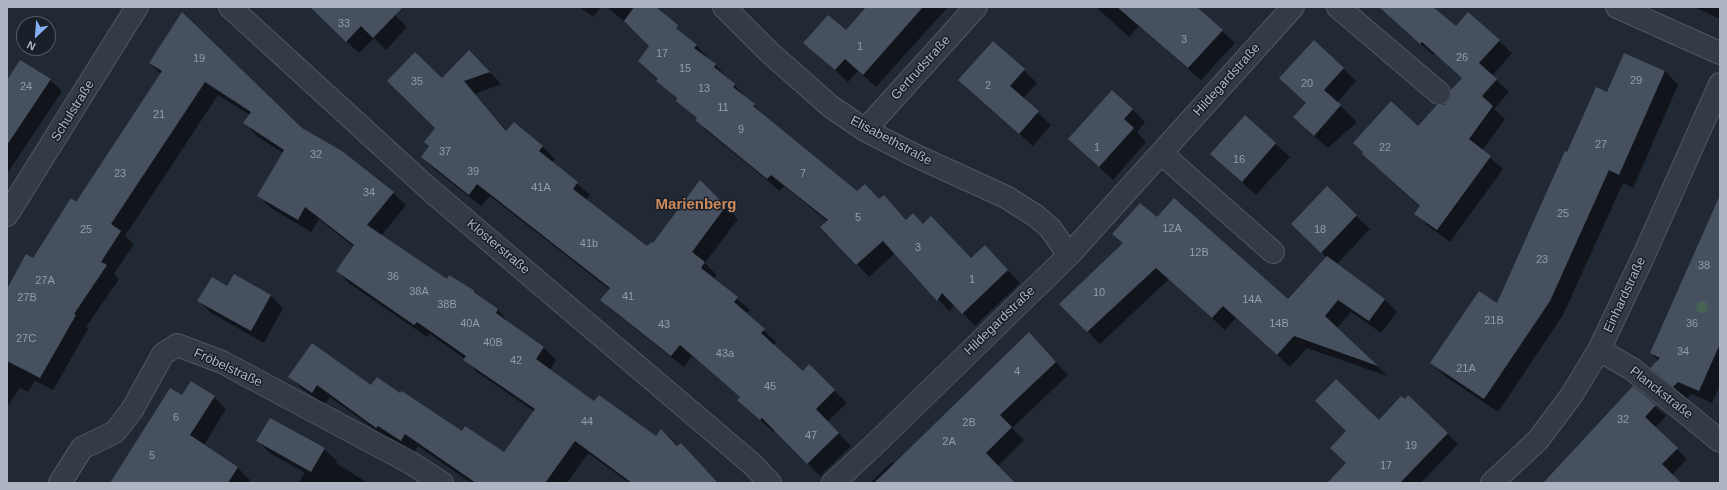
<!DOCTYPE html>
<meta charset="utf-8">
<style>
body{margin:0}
#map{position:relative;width:1727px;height:490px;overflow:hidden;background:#202934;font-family:Arial,sans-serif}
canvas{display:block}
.frame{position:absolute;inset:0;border:8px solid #adb5c2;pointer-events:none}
.north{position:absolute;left:16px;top:16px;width:40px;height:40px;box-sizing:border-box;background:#192029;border:1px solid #545c66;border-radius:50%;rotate:206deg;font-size:11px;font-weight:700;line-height:16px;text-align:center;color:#adb5c2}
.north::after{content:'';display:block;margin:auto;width:14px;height:18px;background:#82b0f2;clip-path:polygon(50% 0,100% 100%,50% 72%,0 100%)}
</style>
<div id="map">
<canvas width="1727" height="490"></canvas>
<div class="frame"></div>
<div class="north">N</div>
</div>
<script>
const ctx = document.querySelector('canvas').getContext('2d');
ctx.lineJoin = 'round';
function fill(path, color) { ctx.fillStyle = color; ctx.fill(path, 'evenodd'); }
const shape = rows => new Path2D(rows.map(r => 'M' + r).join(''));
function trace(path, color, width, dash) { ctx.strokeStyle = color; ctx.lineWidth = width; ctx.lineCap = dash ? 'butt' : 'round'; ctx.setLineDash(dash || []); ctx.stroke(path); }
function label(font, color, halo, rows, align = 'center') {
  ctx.font = font + ' Arial,sans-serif'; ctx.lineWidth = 3; ctx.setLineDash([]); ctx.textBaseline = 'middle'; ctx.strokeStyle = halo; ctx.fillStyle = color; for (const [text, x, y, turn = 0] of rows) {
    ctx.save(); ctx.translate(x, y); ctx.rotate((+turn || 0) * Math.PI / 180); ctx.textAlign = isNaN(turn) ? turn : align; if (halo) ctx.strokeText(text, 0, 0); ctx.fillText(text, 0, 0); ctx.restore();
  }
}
fill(shape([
 [315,7,387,7,407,27,386,50,374,38,359,53,325,21],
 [580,7,601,7,593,17],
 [607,7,652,7,696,45,766,118,857,192,879,200,884,196,907,220,923,225,971,260,997,259,1020,283,975,326,954,304,950,312,895,253,869,277,822,227,828,222,784,186,780,191,708,132,696,120,697,119,639,61,650,47,634,30],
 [867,7,948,7,876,87,858,71,848,82,805,43,846,31],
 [1096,7,1196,7,1235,43,1201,80,1139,26,1129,37],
 [1379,7,1432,7,1456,28,1468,13,1512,53,1492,76,1509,92,1494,109,1505,119,1482,151,1503,169,1450,242,1428,226,1416,213,1420,207,1363,154,1418,127,1449,102,1463,78,1435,53,1433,55],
 [1694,7,1720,7,1720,19],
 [182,14,302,129,393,193,406,205,381,236,447,280,474,291,498,310,510,324,544,348,556,360,550,370,595,402,657,437,662,430,717,483,629,483,588,453,567,483,471,483,418,446,414,453,391,438,389,440,330,397,325,405,302,389,290,377,372,386,504,453,535,412,477,372,465,359,430,334,427,337,350,284,338,271,354,247,319,219,311,232,271,208,258,195,283,153,257,136,245,123,250,115,218,95,125,236,134,244,114,274,119,279,86,327,88,329,53,390,35,381,28,392,20,388,7,407,7,291,76,203,161,74,150,63],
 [1314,41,1356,81,1337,103,1357,122,1328,148,1307,130,1307,104,1280,78],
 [469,51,501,84,475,94,507,131,542,146,555,159,552,162,590,195,586,200,647,248,653,245,700,181,738,219,705,263,717,275,714,279,750,310,746,314,776,342,773,346,803,373,809,366,847,403,827,422,851,446,820,476,775,430,773,432,739,400,741,398,692,356,684,367,614,312,602,300,610,290,490,196,481,206,434,169,422,157,430,147,436,128,443,80],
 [1024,70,1037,83,1023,99,1051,125,1033,146,973,93],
 [1665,71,1678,85,1633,188,1623,183,1563,315,1498,412,1445,376,1431,362,1497,305,1567,153,1607,93],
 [7,76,10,78,50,80,62,91,7,174],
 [1132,109,1145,122,1137,132,1146,142,1113,180,1069,139],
 [1245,116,1290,157,1256,195,1225,167],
 [1720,196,1720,385,1712,403,1691,394,1687,399,1664,380,1652,368,1658,360,1651,353],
 [1356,216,1370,229,1336,265,1385,300,1397,312,1381,333,1351,312,1337,328,1387,376,1307,348,1290,367,1236,318,1225,330,1169,279,1100,344,1060,304,1157,219,1288,301,1327,258,1306,238],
 [235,275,271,296,283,308,264,343,211,313,198,300,228,287],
 [1042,347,1068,375,1012,428,1024,440,998,466,1014,483,870,483,892,462,895,464],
 [1633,387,1666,416,1655,428,1687,459,1664,483,1544,483],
 [182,397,214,397,226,409,204,445,238,468,250,480,248,483,111,483],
 [1379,421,1447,433,1458,444,1421,483,1328,483,1347,463],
 [258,441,324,449,337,461,336,463,368,483,298,483,305,473,270,453]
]), '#0007');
fill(shape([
 [310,7,403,7,373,38,361,26,346,42],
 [634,7,656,7,678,25,676,28,697,45,694,48,716,64,714,67,735,84,733,87,755,104,753,106,857,191,865,184,879,199,884,195,906,220,913,213,923,224,931,216,971,258,985,245,1008,270,962,314,942,293,937,301,883,241,856,265,820,227,828,220,771,175,767,179,695,120,697,118,676,101,677,98,656,81,658,79,638,61,649,46,624,21],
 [866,7,923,7,863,75,845,59,835,70,803,43,828,15,846,30],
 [1117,7,1197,7,1223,30,1188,68],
 [1379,7,1433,7,1456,26,1468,12,1500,40,1479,63,1497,79,1482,96,1493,106,1469,139,1491,156,1437,230,1414,214,1420,206,1362,154,1363,152,1353,143,1391,101,1418,126,1437,105,1444,105,1448,101,1451,96,1451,90,1462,78,1422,42,1420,44],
 [182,12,302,128,342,151,394,192,367,225,447,279,449,275,475,291,474,292,498,309,496,313,544,347,536,359,594,401,599,395,656,436,661,429,677,446,681,443,718,483,632,483,575,441,545,483,476,483,405,434,401,441,378,426,376,428,317,385,312,393,288,377,312,343,371,385,377,377,400,393,402,391,462,431,465,426,504,452,535,409,463,360,466,356,417,322,414,325,336,271,354,245,305,207,298,220,257,196,284,150,243,123,251,112,205,82,111,224,121,231,101,262,107,265,74,314,76,315,40,378,7,361,7,289,26,254,33,258,71,198,76,202,162,71,149,63],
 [1314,40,1344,68,1324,90,1341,105,1314,136,1293,117,1306,103,1279,78],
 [993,41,1025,69,1010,86,1039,111,1019,134,958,80],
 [469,50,490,72,464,81,506,131,514,122,543,146,539,151,578,182,573,189,647,246,651,242,653,243,700,180,726,206,692,252,705,262,701,268,738,297,734,302,765,329,761,333,803,371,809,364,835,390,816,409,839,433,807,464,762,418,760,420,737,400,740,397,680,345,671,356,600,300,610,288,477,184,469,195,421,157,429,146,424,142,435,128,387,81,415,52,442,78],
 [1624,53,1665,71,1619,175,1609,170,1550,301,1484,399,1430,363,1479,291,1497,303,1565,151,1567,152,1596,87,1607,92],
 [20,60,51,79,7,145,7,80],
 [1112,90,1133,109,1124,119,1134,128,1099,167,1068,139],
 [1245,115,1276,143,1242,182,1210,154],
 [1327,186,1357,215,1321,253,1291,224],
 [1720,195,1720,344,1699,391,1678,382,1673,387,1650,368,1660,358,1650,353],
 [1174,198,1288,299,1327,256,1385,299,1369,321,1338,300,1325,316,1378,366,1294,336,1277,355,1223,306,1212,318,1156,268,1087,332,1059,304,1123,243,1112,234,1140,203,1157,217],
 [234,274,271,295,251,331,197,301,212,277,227,286],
 [1029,332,1056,362,1000,415,1012,427,986,453,1015,483,874,483],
 [1336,379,1379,420,1401,396,1405,399,1408,395,1448,433,1400,483,1327,483,1346,463,1330,448,1346,431,1315,401],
 [191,381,215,396,190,435,238,467,228,483,110,483,170,388,182,395],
 [1633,386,1656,405,1645,417,1678,448,1662,464,1681,483,1543,483],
 [270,418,325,448,311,472,256,441]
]), '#46505e');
const minor = shape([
 [230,7,430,190,752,464,770,483],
 [724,7,769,52,830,106,865,130,914,155,1006,197,1036,216,1050,228,1069,255],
 [1338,7,1439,93],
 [1617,7,1720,53],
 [865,130,976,7],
 [1162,154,1273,252],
 [7,215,137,7],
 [1599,350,1632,369,1720,441],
 [60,483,82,448,115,432,132,410,163,354,177,345,222,362,411,463,442,483],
 [833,483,871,448,1069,255,1293,7],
 [1492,483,1538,440,1571,396,1599,350,1644,255,1720,84]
]);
trace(minor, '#505863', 24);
trace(minor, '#333b45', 22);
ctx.fillStyle = '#466254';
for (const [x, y] of [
 [1702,307]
]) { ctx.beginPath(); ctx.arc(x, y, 6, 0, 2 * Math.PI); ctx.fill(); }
label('11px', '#939ca9', null, [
 ["33",344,24],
 ["3",1184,40],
 ["1",860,47],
 ["17",662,54],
 ["26",1462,58],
 ["19",199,59],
 ["15",685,69],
 ["29",1636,81],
 ["35",417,82],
 ["20",1307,84],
 ["2",988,86],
 ["24",26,87],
 ["13",704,89],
 ["11",723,108],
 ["21",159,115],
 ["9",741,130],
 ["27",1601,145],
 ["1",1097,148],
 ["22",1385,148],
 ["37",445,152],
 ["32",316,155],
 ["16",1239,160],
 ["39",473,172],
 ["23",120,174],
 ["7",803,174],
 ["41A",541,188],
 ["34",369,193],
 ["25",1563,214],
 ["5",858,218],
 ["12A",1172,229],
 ["25",86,230],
 ["18",1320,230],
 ["41b",589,244],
 ["3",918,248],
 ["12B",1199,253],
 ["23",1542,260],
 ["38",1704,266],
 ["36",393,277],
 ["1",972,280],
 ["27A",45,281],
 ["38A",419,292],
 ["10",1099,293],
 ["41",628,297],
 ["27B",27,298],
 ["14A",1252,300],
 ["38B",447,305],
 ["21B",1494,321],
 ["40A",470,324],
 ["14B",1279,324],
 ["36",1692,324],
 ["43",664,325],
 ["27C",26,339],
 ["40B",493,343],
 ["34",1683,352],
 ["43a",725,354],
 ["42",516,361],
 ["21A",1466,369],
 ["4",1017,372],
 ["45",770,387],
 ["6",176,418],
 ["32",1623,420],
 ["44",587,422],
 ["2B",969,423],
 ["47",811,436],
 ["2A",949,442],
 ["19",1411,446],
 ["5",152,456],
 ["17",1386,466]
]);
label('13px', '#adb5c2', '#192029', [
 ["Gertrudstraße",921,68,-48],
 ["Hildegardstraße",1227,80,-48],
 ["Schulstraße",73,111,-58],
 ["Elisabethstraße",891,141,28],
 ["Klosterstraße",498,247,40],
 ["Einhardstraße",1625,295,-65],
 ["Hildegardstraße",1000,321,-44],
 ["Fröbelstraße",228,368,25],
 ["Planckstraße",1661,393,38]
]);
label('bold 15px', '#cd8b5d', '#192029', [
 ["Marienberg",696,205]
]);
</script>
